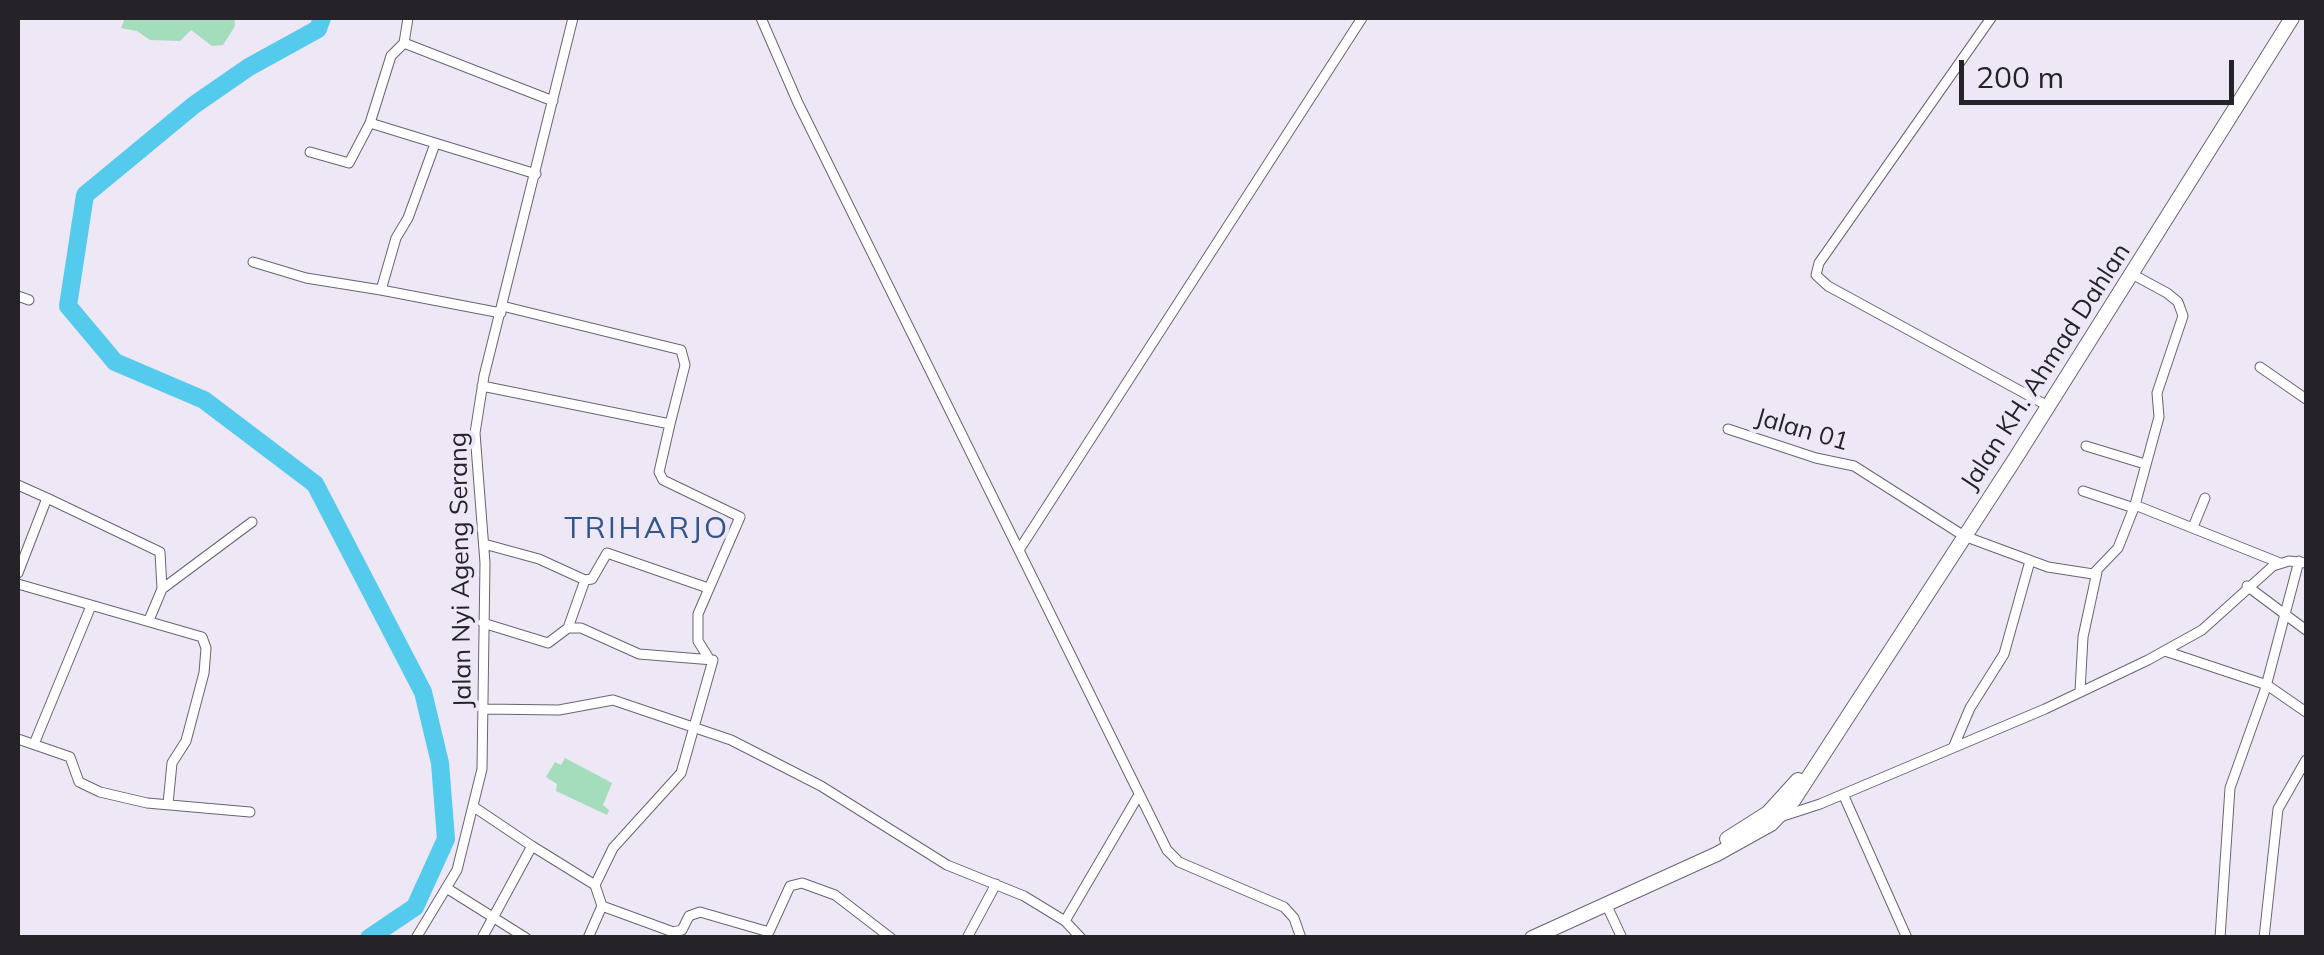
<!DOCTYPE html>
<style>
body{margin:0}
#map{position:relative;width:2324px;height:955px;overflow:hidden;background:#ede7f6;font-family:Mulish,sans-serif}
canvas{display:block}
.frame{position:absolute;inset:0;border:20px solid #252328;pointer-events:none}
.scale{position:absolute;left:1959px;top:60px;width:275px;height:45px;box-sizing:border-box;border:5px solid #252328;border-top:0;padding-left:12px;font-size:30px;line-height:35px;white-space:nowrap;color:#252328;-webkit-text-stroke:8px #ede7f6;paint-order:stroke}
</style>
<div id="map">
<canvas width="2324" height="955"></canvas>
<div class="frame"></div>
<div class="scale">200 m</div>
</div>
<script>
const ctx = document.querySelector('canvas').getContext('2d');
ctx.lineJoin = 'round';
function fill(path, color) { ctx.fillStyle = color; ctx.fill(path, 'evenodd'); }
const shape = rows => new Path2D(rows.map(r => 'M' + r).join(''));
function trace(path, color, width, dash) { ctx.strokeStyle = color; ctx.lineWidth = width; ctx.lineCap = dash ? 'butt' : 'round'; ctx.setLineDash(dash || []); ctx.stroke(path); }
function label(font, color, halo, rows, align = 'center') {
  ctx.font = font + ' Mulish,sans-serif'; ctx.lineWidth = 8; ctx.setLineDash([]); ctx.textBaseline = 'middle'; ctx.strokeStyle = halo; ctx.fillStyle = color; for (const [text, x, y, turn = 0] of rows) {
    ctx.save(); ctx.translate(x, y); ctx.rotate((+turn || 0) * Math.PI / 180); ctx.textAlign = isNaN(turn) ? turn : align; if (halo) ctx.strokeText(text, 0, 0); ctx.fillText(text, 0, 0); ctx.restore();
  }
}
fill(shape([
 [125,18,234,18,235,26,223,45,212,46,191,30,180,41,150,40,137,31,121,28],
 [565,758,612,783,603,805,609,810,607,815,556,791,557,784,546,777,555,762,561,765]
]), '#a3ddbc');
trace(shape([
 [322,18,318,29,249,67,194,105,85,195,68,306,115,362,204,400,315,484,423,692,440,763,446,839,415,907,369,938]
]), '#54caed', 18);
const minor = shape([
 [761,18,798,103,1167,850,1179,862,1284,907,1294,918,1301,938],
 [1991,18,1819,263,1816,275,1828,286,2048,406],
 [404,43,408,18],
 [435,144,408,218,396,238,381,290,501,313],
 [310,152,349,163,370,123],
 [536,174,370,123,391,56,404,43,553,101],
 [253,262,306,278,381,290],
 [18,296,29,300],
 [502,306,681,350,685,365,670,424],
 [2260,367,2306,399],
 [482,386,670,424,659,472,663,480,740,517,698,614,698,641,708,657],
 [1728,429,1816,458,1854,466,1964,536,2048,567,2093,574,2118,548,2135,505,2159,417,2157,393,2183,316,2178,302,2167,293,2132,274],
 [2086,446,2145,464],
 [18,485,47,498],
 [2083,491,2134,508],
 [2135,505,2280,563],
 [2193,527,2205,498],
 [484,544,539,559,585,580,592,579,607,553,708,588],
 [1019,550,1362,18],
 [18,573,47,498,160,552,162,589,149,620],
 [18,584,202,637,206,648,204,673,186,741,172,763,168,804],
 [2247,586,2306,630],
 [162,589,252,522],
 [483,623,548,643,568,628,581,628,639,654,713,660,681,773,613,848,595,885],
 [568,628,585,580],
 [2165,651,2267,685,2306,712],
 [2080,691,2083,637,2097,572],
 [484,709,559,710,613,700,731,740,821,786,947,865,1024,896,1065,921],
 [18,739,70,757,79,782,100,792,147,803,250,812],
 [34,744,91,606],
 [1953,748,1970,708,2004,654,2030,561],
 [1843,794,1907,938],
 [474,807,532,846,482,938],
 [1780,817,1820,804,2045,709,2148,660,2202,630,2273,566,2289,561,2306,563],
 [532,846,595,885,602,906,588,938],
 [448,889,526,938],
 [1606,904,1622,938],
 [602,906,673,932,682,930,689,916,700,912,769,932,790,886,802,883,835,895,891,938],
 [416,938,457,870,482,769,485,563,475,433,484,376,573,18],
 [967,938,996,884],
 [1081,938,1065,921,1137,798],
 [2220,938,2230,788,2265,690,2299,561],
 [2264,938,2278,809,2306,760]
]);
const highway = shape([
 [1727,839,1768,813,1798,780],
 [1532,938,1717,854,1771,824,1793,801,2015,459,2292,18]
]);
trace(minor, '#6a6472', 11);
trace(highway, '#6a6472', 16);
trace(minor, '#fff', 9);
trace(highway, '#fff', 14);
label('25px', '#252328', '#ede7f6', [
 ["Jalan KH. Ahmad Dahlan",2046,367,-57],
 ["Jalan 01",1802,430,16],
 ["Jalan Nyi Ageng Serang",461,570,-91]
]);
ctx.letterSpacing = '2.5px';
label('30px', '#31558c', '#ede7f6', [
 ["TRIHARJO",647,529]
]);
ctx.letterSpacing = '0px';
</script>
